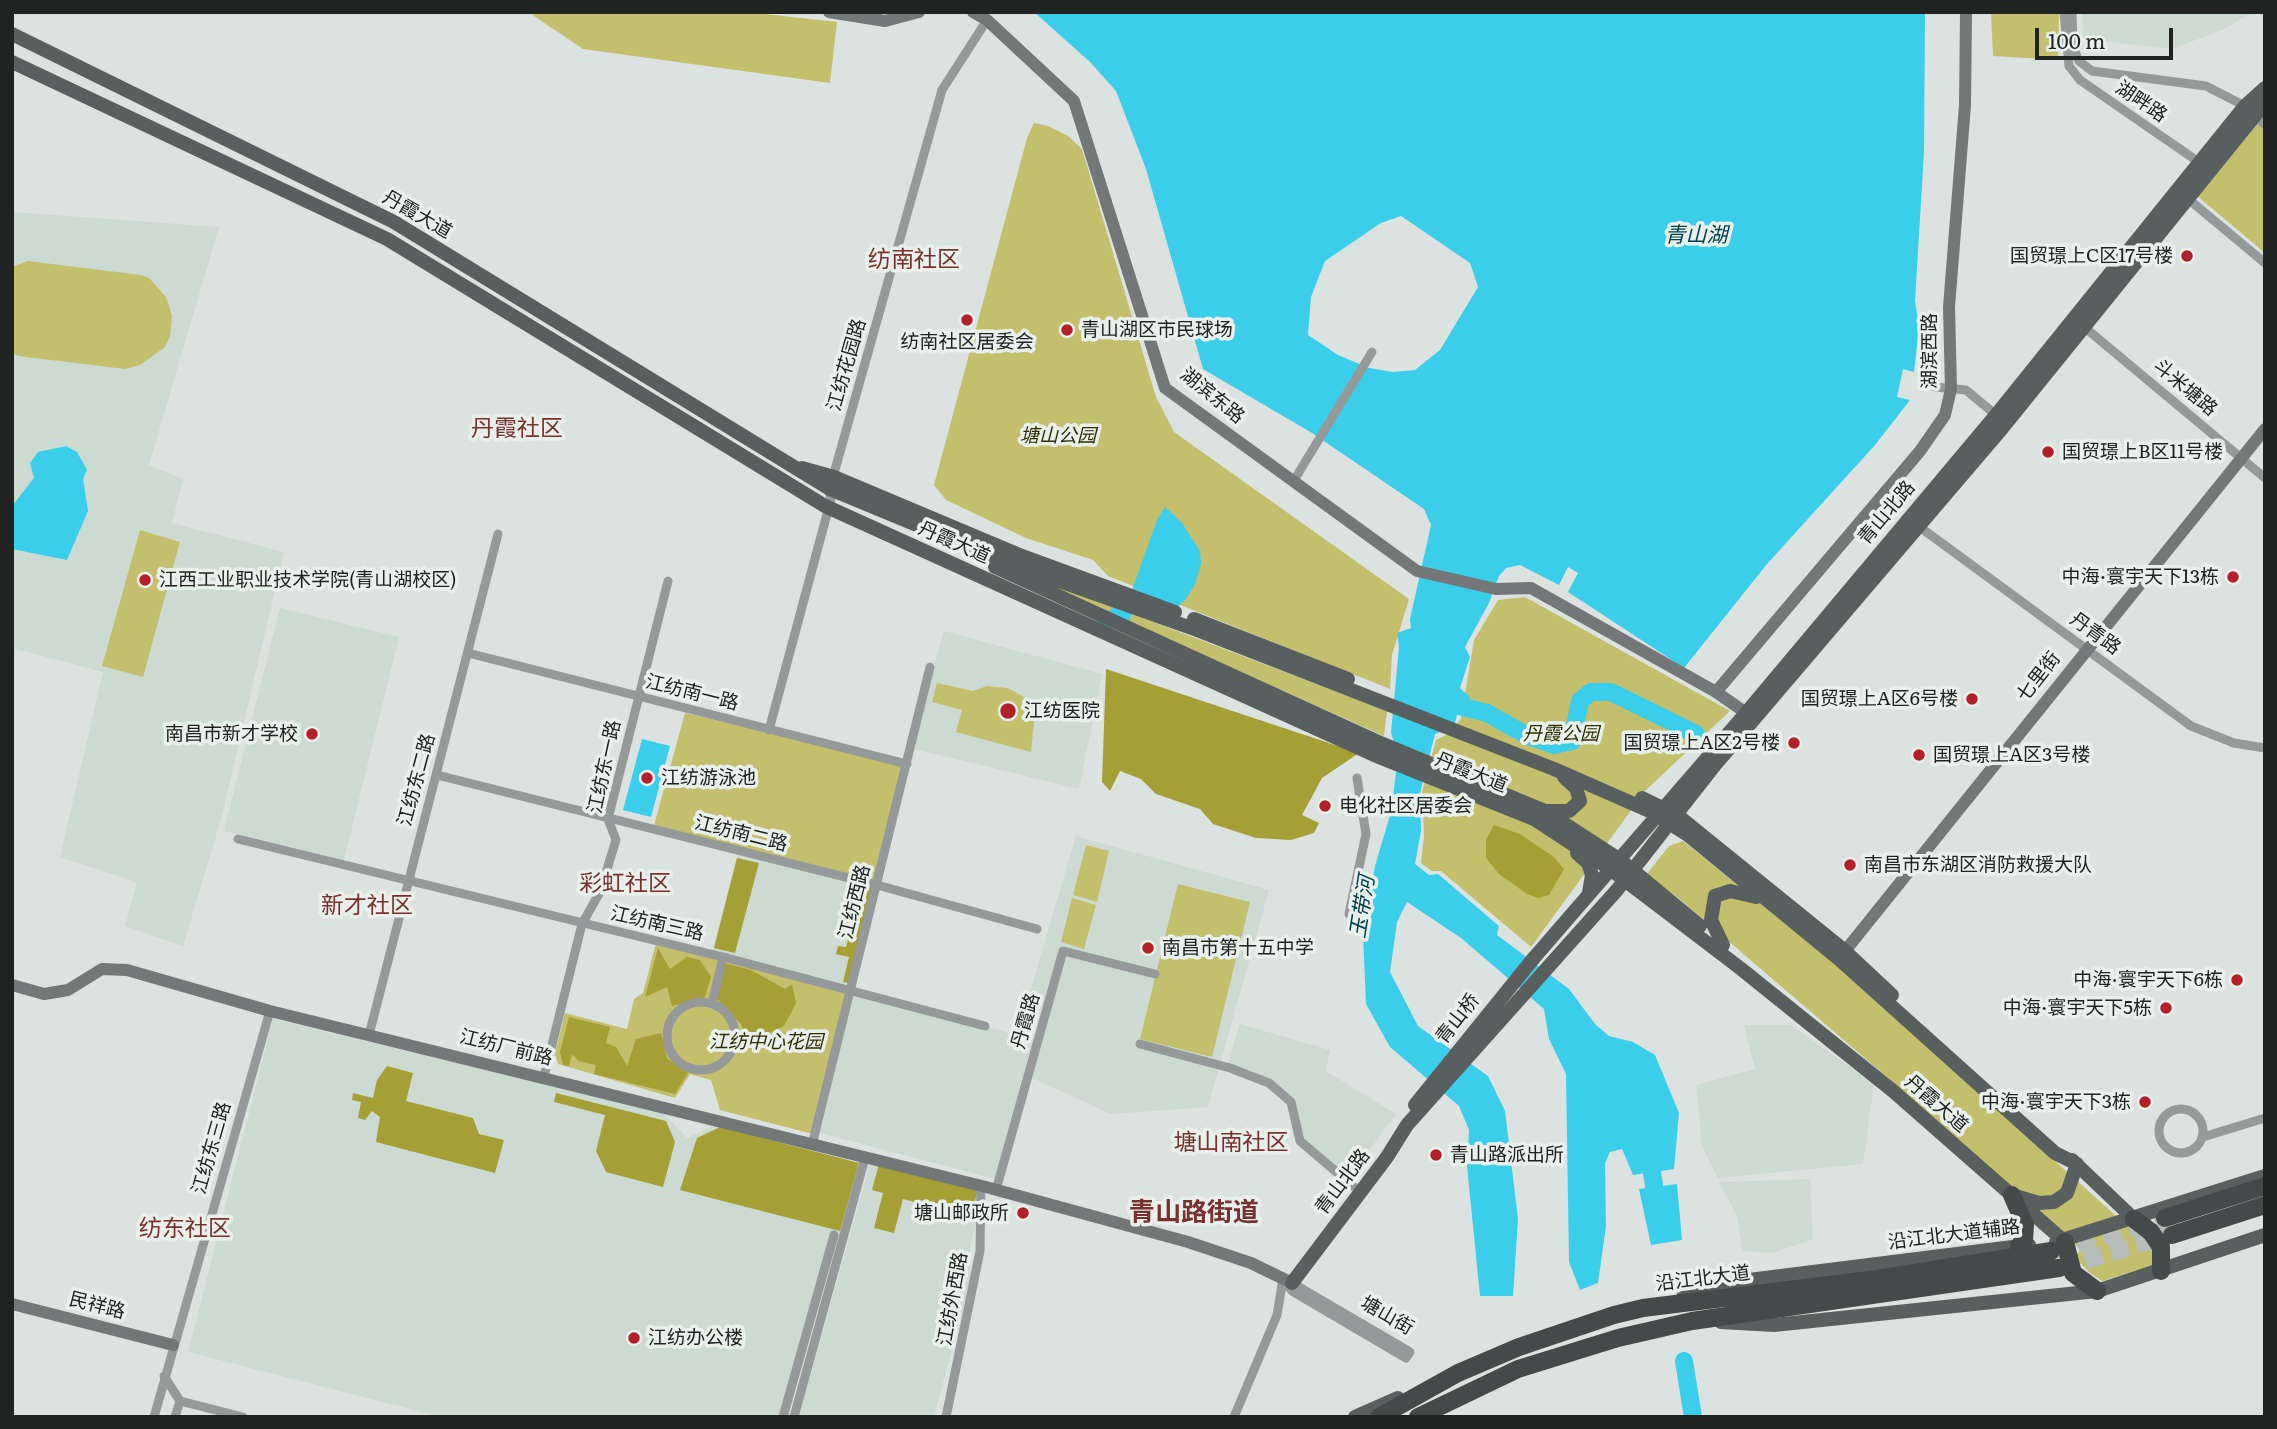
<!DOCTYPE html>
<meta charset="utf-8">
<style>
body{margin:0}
#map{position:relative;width:2277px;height:1429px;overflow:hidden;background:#dce2df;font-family:Literata,serif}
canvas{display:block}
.frame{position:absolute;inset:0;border:14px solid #202321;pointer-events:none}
.scale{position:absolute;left:2035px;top:28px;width:138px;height:32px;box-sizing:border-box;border:4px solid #202321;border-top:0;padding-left:9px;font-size:21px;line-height:24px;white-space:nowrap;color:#202321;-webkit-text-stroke:5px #e9f0ec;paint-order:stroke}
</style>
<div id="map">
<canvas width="2277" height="1429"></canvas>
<div class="frame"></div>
<div class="scale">100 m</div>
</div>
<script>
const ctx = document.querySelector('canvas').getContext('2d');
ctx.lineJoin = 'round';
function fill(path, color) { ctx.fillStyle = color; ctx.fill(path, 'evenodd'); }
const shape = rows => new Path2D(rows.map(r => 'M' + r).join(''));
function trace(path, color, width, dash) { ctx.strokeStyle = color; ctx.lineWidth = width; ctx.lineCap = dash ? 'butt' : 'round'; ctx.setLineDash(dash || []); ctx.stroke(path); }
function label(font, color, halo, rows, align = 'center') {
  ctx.font = font + ' Literata,"Noto Sans SC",serif'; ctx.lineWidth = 7; ctx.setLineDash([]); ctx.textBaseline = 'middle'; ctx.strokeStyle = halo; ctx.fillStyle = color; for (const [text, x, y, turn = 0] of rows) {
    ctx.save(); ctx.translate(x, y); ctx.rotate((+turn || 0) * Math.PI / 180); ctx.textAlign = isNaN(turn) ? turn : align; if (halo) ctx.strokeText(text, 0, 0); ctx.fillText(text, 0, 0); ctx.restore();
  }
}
fill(shape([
 [2082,12,2253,12,2222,30,2172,49,2083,39],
 [12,212,219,227,149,465,183,479,172,523,284,552,222,816,183,946,125,926,137,882,60,857,103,672,12,648],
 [280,608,399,637,344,860,224,831],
 [944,631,1102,674,1079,789,911,748],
 [1076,836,1269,890,1208,1107,1111,1114,1032,1078,1049,1010,1026,1005],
 [738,852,875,886,850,985,712,952],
 [854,993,1033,1039,995,1179,820,1133],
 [273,1019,662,1112,687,1138,715,1125,860,1163,788,1417,441,1417,188,1352],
 [1240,1024,1330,1050,1326,1071,1396,1114,1348,1179,1303,1138,1295,1100,1282,1088,1264,1076,1228,1063],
 [1744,1025,1791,1025,1874,1084,1863,1164,1718,1178,1702,1146,1696,1085,1755,1069],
 [870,1164,980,1195,969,1259,971,1278,934,1417,799,1417],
 [1810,1179,1813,1239,1773,1253,1743,1251,1736,1214,1719,1182]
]), '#cddad2');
fill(shape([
 [528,12,747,12,837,22,830,83,583,49],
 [1991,12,2059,12,2058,60,1993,56],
 [2256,122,2265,132,2265,253,2196,195],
 [1034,123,1048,126,1068,136,1082,149,1156,397,1174,432,1409,599,1392,655,1390,689,1108,576,1093,560,1026,538,946,500,934,485,1027,138],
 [28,261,141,275,149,278,166,297,172,316,170,336,165,347,140,365,125,369,18,356,12,352,12,267],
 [140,530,180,542,143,677,102,666],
 [1001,564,1387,711,1384,736],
 [1525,597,1730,711,1646,790,1531,947,1441,871,1432,871,1421,863,1424,836,1422,792,1436,740,1446,735,1461,719,1474,640,1498,600],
 [937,683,973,691,987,686,1008,688,1026,698,1035,713,1031,752,956,732,962,710,932,702],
 [685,713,907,764,877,885,653,829],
 [1683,841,1834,963,2152,1248,2155,1265,2102,1281,2090,1273,2074,1257,2081,1250,1895,1084,1677,897,1646,875,1669,846],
 [1086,845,1109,851,1097,902,1073,895],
 [1178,884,1250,902,1212,1057,1140,1039],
 [1072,898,1096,905,1084,949,1061,942],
 [656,943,848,992,813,1134,720,1110,711,1080,690,1074,675,1098,558,1064,555,1054,565,1013,627,1029,634,999,643,993]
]), '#c4bf6d');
fill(shape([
 [1106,669,1359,753,1322,778,1302,815,1319,823,1314,833,1291,840,1256,838,1213,824,1200,809,1156,794,1141,779,1120,771,1110,791,1102,782],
 [1494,825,1520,834,1554,857,1564,869,1549,895,1538,898,1527,894,1499,874,1486,858,1486,840],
 [737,858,759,863,735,953,714,948],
 [851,881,873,887,849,983,843,982,849,957,836,954,838,946,846,947,850,932,842,929,848,907,857,909,859,906,851,903,855,888,850,886],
 [658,948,670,969,687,957,700,960,711,977,705,997,672,1006,667,987,645,997],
 [724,963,751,970,785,989,792,984,796,1003,784,1026,756,1040,744,1032,741,1024,717,999],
 [569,1017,610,1027,606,1043,616,1047,627,1066,636,1039,661,1033,667,1058,688,1073,675,1094,594,1074,596,1065,579,1061,572,1054,569,1066,563,1065,560,1052],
 [387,1066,413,1073,406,1101,473,1118,479,1134,504,1140,495,1173,376,1142,380,1117,372,1111,365,1120,358,1118,361,1102,352,1100,353,1093,373,1098,377,1080],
 [556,1093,666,1121,675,1142,663,1187,606,1172,596,1151,605,1115,554,1102],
 [720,1127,859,1163,840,1231,680,1190,697,1138],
 [879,1164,978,1189,971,1217,903,1199,894,1233,874,1228,883,1193,872,1190]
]), '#a69f35');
fill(shape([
 [1034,12,1925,12,1924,152,1915,301,1919,327,1914,372,1903,369,1897,397,1910,400,1875,445,1767,564,1684,668,1568,592,1578,573,1568,567,1559,585,1520,565,1506,568,1499,576,1489,603,1465,647,1470,657,1460,688,1470,697,1470,709,1458,711,1454,727,1435,734,1425,774,1420,793,1421,831,1415,864,1429,875,1438,874,1499,926,1497,935,1569,989,1595,1024,1609,1036,1633,1042,1655,1055,1679,1113,1674,1169,1633,1175,1622,1149,1610,1152,1605,1163,1606,1226,1598,1283,1580,1290,1569,1262,1566,1074,1549,1039,1544,1009,1461,938,1407,902,1397,922,1390,972,1418,1026,1488,1076,1505,1111,1518,1219,1513,1296,1480,1296,1467,1166,1469,1130,1459,1106,1390,1047,1366,1004,1363,935,1375,866,1391,812,1398,756,1391,733,1399,647,1397,633,1411,628,1410,619,1431,525,1424,509,1312,433,1203,369,1146,169,1116,91,1090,62],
 [1401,216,1470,263,1478,287,1440,350,1415,370,1393,372,1369,368,1338,355,1308,335,1311,297,1325,261,1381,223],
 [66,446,77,452,87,470,83,479,88,511,67,560,12,549,12,506,34,478,30,463,38,452],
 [1165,507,1182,523,1200,551,1201,564,1195,584,1186,599,1170,614,1132,613,1128,625,1098,632,1090,627,1131,593,1157,520],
 [642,739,670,746,651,817,623,810],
 [1677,1184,1682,1240,1651,1245,1639,1189]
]), '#3aceea');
trace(shape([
 [1447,703,1487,713,1526,735,1554,745,1572,741,1580,701,1591,692,1611,692,1696,734],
 [1648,1150,1658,1208],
 [1684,1361,1693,1417]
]), '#3aceea', 18);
trace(shape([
 [2051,1251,2165,1218],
 [2059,1268,2170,1235]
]), '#b6bcb9', 18, [18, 9]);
trace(shape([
 [2064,12,2069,66,2080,80,2203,165],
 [2072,12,2073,47,2079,61,2092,71,2206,86,2245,106,2265,125],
 [2187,198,2265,263],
 [2083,326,2265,478],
 [1935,387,1966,390,1996,415],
 [1293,482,1372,352],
 [1917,525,2191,726,2234,743,2265,748],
 [468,653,907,764],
 [769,730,831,499,829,491,942,90,987,20],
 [437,775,877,885,1037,929],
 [238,839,723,957,985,1026],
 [1349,914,1366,834,1357,778],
 '667 1036a34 34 0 1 1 68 0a34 34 0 1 1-68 0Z',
 [712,1004,723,957],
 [369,1035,498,534],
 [1140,1044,1230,1068,1269,1083,1291,1102,1300,1141,1353,1186],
 [544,1077,582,924,600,892,616,840,608,819,668,581],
 '2159 1131a22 22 0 1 1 44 0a22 22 0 1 1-44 0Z',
 [2203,1137,2265,1118],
 [812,1145,930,667],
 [996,1190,1063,951,1155,974],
 [1286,1283,1292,1291,1406,1358,1410,1352,1292,1283],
 [164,1376,180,1401,243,1417],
 [154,1417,270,1011],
 [175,1417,180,1401],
 [783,1417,834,1235],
 [794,1417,865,1158],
 [946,1417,980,1251,981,1186],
 [1234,1417,1277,1315,1283,1279]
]), '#969999', 9);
trace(shape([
 [829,12,885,21,919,12],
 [973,12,987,20,1074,101,1165,388,1417,571,1496,589,1531,588,1716,692,1752,717],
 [1716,692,1920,451,1945,415,1951,389,1949,307,1965,105,1966,12],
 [1845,951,2265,429],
 [12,985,44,994,68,990,102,969,127,970,270,1011,986,1187,1188,1242,1251,1263,1292,1283],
 [12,1304,173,1345]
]), '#737777', 12);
trace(shape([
 [12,34,394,222,830,489,1011,564,1197,630,1554,769,1652,812,1688,835,1839,959,2055,1153,2077,1164,2067,1193,2054,1202,2039,1203,2012,1195],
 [12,62,387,239,825,506,1379,757,1534,819,1610,869,1740,968,1893,1091,2065,1242],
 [802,468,834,477,1017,554,1175,612],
 [995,567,1383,744,1545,811,1619,859,1700,926],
 [1194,619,1348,679],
 [1642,798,1677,815,1845,951,1892,995],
 [1547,811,1569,811,1580,801,1576,788,1564,777],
 [1577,853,1588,863,1592,875,1589,893],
 [1723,945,1711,920,1715,896,1730,891,1756,897],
 [1533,959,1746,713,1996,415,2245,106,2265,88],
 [2072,1160,2134,1219],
 [2056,1242,2265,1176],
 [1292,1283,1387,1157,1407,1125,1617,890,1715,765,1999,432,2265,103],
 [1683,1297,1741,1281,2029,1245],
 [1721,1322,1774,1325,2097,1291,2265,1235],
 [1355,1417,1398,1398]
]), '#595f5e', 14);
trace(shape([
 [2012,1195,2025,1225,2024,1240,2019,1246],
 [2165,1218,2265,1186],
 [2134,1219,2151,1232,2161,1247,2161,1271],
 [2172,1235,2265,1205],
 [2065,1242,2073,1273,2097,1291],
 [1379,1417,1458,1373,1519,1347,1614,1315,1643,1308,1877,1279,2051,1251],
 [1418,1417,1518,1369,1618,1338,1692,1321,2059,1268]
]), '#444a4a', 18);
trace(shape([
 [1415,1105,1533,959]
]), '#595f5e', 14);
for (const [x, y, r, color] of [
 [2187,256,7,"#b22029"],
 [967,320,7,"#b22029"],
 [1067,330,7,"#b22029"],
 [2048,452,7,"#b22029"],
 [2233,577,7,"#b22029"],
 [145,580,7,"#b22029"],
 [1972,699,7,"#b22029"],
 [1008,711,9,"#b22029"],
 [312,734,7,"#b22029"],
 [1794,743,7,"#b22029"],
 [1919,755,7,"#b22029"],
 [647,778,7,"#b22029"],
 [1325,806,7,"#b22029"],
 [1850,865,7,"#b22029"],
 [1148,948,7,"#b22029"],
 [2237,980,7,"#b22029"],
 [2166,1008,7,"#b22029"],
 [2145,1102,7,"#b22029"],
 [1436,1155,7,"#b22029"],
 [1023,1213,7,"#b22029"],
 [634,1338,7,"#b22029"]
]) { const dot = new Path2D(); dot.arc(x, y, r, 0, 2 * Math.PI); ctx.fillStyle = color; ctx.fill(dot); trace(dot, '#e9f0ec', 2.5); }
label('19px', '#202321', '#e9f0ec', [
 ["湖畔路",2141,102,34],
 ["丹霞大道",417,215,30],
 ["湖滨西路",1930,351,-90],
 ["江纺花园路",847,365,-74],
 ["斗米塘路",2185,388,40],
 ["湖滨东路",1212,396,39],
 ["青山北路",1887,513,-50],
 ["丹霞大道",954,543,24],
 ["丹青路",2095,634,36],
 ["七里街",2039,677,-52],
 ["江纺南一路",692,693,14],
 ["江纺东一路",605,767,-78],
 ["丹霞大道",1471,773,22],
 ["江纺东二路",417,780,-75],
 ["江纺南二路",741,834,14],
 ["江纺西路",855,902,-76],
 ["江纺南三路",657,924,13],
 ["青山桥",1458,1019,-52],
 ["丹霞路",1026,1021,-74],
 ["江纺厂前路",506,1048,14],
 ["丹霞大道",1936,1104,41],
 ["江纺东三路",212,1148,-74],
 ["青山北路",1343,1182,-53],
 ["沿江北大道辅路",1954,1235,-7],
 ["沿江北大道",1703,1279,-7],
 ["江纺外西路",953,1299,-80],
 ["民祥路",97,1306,14],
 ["塘山街",1387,1316,30]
]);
label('19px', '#202321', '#e9f0ec', [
 ["国贸璟上C区17号楼",2173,256,"right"],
 ["青山湖区市民球场",1081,330],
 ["纺南社区居委会",967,342,"center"],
 ["国贸璟上B区11号楼",2062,452],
 ["中海·寰宇天下13栋",2219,577,"right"],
 ["江西工业职业技术学院(青山湖校区)",159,580],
 ["国贸璟上A区6号楼",1958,699,"right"],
 ["江纺医院",1024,711],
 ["南昌市新才学校",298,734,"right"],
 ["国贸璟上A区2号楼",1780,743,"right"],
 ["国贸璟上A区3号楼",1933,755],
 ["江纺游泳池",661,778],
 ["电化社区居委会",1339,806],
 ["南昌市东湖区消防救援大队",1864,865],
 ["南昌市第十五中学",1162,948],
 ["中海·寰宇天下6栋",2223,980,"right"],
 ["中海·寰宇天下5栋",2152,1008,"right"],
 ["中海·寰宇天下3栋",2131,1102,"right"],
 ["青山路派出所",1450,1155],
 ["塘山邮政所",1009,1213,"right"],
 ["江纺办公楼",648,1338]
], 'left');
label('italic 19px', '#302d00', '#e9f0ec', [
 ["塘山公园",1058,436],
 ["丹霞公园",1561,734],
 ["江纺中心花园",766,1042]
]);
label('italic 21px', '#00424d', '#e9f0ec', [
 ["青山湖",1696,236],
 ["玉带河",1363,907,-81]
]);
label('23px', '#78312e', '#e9f0ec', [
 ["纺南社区",914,260],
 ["丹霞社区",517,429],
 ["彩虹社区",625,884],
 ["新才社区",367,906],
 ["塘山南社区",1231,1143],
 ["纺东社区",185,1229]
]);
label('bold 26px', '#78312e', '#e9f0ec', [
 ["青山路街道",1194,1213]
]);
</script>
